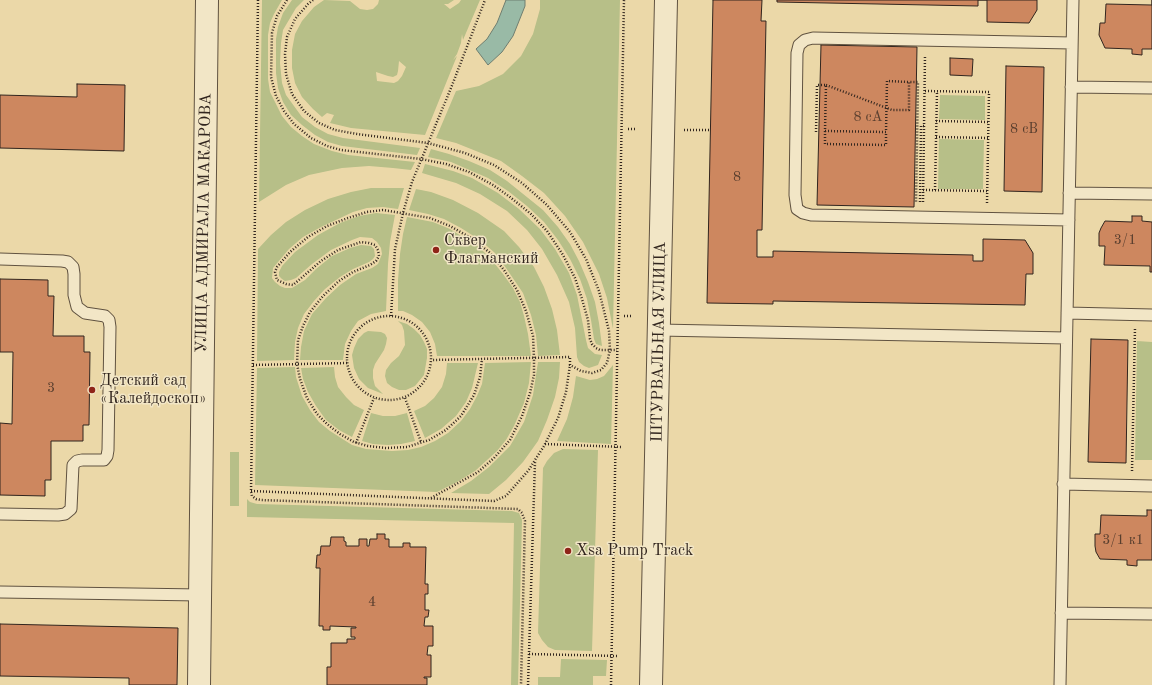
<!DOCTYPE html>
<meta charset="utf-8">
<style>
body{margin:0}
canvas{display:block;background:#ebd8a8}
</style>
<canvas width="1152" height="685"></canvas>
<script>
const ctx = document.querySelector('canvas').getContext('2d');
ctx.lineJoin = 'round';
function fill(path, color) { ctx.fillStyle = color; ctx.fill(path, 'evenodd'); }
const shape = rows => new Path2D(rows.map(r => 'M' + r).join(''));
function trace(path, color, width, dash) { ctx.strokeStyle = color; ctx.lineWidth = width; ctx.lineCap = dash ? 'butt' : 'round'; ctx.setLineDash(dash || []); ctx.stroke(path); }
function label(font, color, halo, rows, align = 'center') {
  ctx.font = font + ' "Old Standard TT",serif'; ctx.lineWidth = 3; ctx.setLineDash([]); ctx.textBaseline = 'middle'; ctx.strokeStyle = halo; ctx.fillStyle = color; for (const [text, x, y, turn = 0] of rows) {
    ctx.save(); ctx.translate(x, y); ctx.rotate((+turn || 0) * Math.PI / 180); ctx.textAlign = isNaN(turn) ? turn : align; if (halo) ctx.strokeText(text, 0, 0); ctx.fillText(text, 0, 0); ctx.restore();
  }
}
fill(shape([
 [262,0,282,0,274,14,270,23,268,35,268,79,270,92,282,116,291,127,302,136,314,144,332,151,348,155,415,162,411,170,393,168,369,166,342,168,309,175,286,185,259,202],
 [292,0,304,0,296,8,283,30,281,43,280,63,282,83,286,95,302,117,315,127,328,134,343,138,420,148,417,155,342,146,328,142,315,135,302,125,291,115,283,102,278,88,276,73,276,39,278,27,283,13],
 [324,0,350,1,360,9,367,10,373,9,378,4,379,0,454,0,448,4,444,4,450,9,459,3,461,0,480,0,463,40,462,34,461,43,457,54,453,60,457,56,425,135,351,128,330,123,334,115,327,113,322,117,313,109,302,97,295,83,292,68,292,50,295,34,302,21,314,7],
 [399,61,406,67,402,76,398,81,394,83,377,81,376,72,388,76,393,77,397,75,398,71],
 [540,0,620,0,613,329,607,298,599,274,583,242,565,216,544,193,522,176,501,161,456,143,436,138,456,91,479,86,503,74,521,56,533,34,540,9],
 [940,95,985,96,985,120,939,119],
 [939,139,984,140,983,189,938,189],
 [431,149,449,154,469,161,490,170,507,181,543,210,558,227,570,244,579,261,588,282,595,302,599,323,602,346,596,344,594,339,591,320,587,299,580,279,570,259,558,240,544,222,527,206,508,191,488,178,451,162,428,157],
 [425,164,453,171,472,178,498,193,519,209,540,229,555,249,569,273,577,295,586,340,588,348,595,354,602,355,598,365,589,368,584,366,579,362,577,357,575,328,569,302,557,275,542,249,527,230,507,211,480,194,456,183,422,173],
 [371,188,404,188,398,209,383,207,367,208,353,212,321,227,303,237,289,249,273,268,272,278,275,282,280,286,285,288,292,288,305,280,316,269,332,256,350,248,361,245,371,246,374,249,375,256,373,259,369,262,353,269,340,277,325,289,314,301,304,314,298,328,295,342,294,360,257,361,258,249,271,235,286,222,305,210,328,199,351,192],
 [416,189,431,192,453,200,478,213,504,231,519,247,534,267,544,287,552,309,557,330,560,355,538,356,536,335,531,315,523,293,506,268,495,253,480,240,461,228,444,219,428,214,409,210],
 [376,213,395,215,390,242,388,264,386,311,371,314,358,321,351,331,345,344,343,360,300,360,301,347,304,331,312,314,326,298,340,285,356,274,372,268,378,264,382,254,381,248,377,242,372,238,360,237,352,240,331,250,312,264,296,278,291,280,285,281,282,279,279,276,279,272,282,266,295,252,318,235,340,223,359,216],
 [407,217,433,222,450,229,479,247,491,259,503,274,513,288,520,302,524,316,528,334,531,356,437,356,435,344,430,332,422,322,412,315,403,311,398,311,398,280,400,254,403,234],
 [398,321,407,324,414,329,420,335,424,342,427,349,427,358,424,375,415,386,406,390,399,390,392,387,387,383,385,376,386,370,391,363,399,356,405,345,404,331,402,325],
 [368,331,381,332,385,334,387,338,386,344,384,350,375,364,373,370,373,378,375,386,383,394,368,388,359,379,354,368,352,355,354,348,358,339,364,333],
 [1137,341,1152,342,1152,460,1135,460],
 [531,362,529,383,524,403,514,426,506,440,497,451,475,471,457,482,437,492,255,485,257,368,295,367,296,377,302,396,310,410,319,422,330,431,352,445,366,449,392,451,408,450,421,447,435,441,448,433,461,421,470,409,477,396,482,384,485,363],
 [538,362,560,362,559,378,555,397,547,420,538,441,523,462,506,480,489,494,451,493,471,481,489,467,510,446,524,422,533,395],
 [447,363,478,363,472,388,466,402,456,416,441,429,425,438,414,411,425,406,434,398,442,387,446,374],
 [613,365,611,444,557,441,567,419,573,397,576,376,590,380,597,379,604,376],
 [334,367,335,377,338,387,346,397,354,405,364,410,352,437,339,430,326,420,316,406,308,392,303,379,301,368],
 [371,413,383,416,395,416,407,413,415,441,401,444,388,445,373,444,362,441],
 [563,449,598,450,592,651,555,650,548,647,542,640,538,633,543,468,547,461,554,453],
 [230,452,239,452,239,506,230,506],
 [247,499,250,502,257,504,512,511,519,513,522,520,518,685,511,685,514,523,247,517],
 [561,659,607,660,606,676,593,676,593,685,538,685,538,677,560,677]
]), '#b7bf88');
const water = shape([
 [506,0,525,0,525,6,513,36,502,52,488,65,476,49,487,39,497,23,506,0]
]);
fill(water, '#99baa6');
trace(water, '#6f7e70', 1);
const building = shape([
 [713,0,762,0,761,21,766,21,762,230,757,230,757,257,773,257,773,251,973,255,973,261,983,261,983,239,1025,240,1033,253,1033,274,1026,274,1025,305,773,301,773,304,707,303,713,0],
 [777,0,1037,0,1037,10,1029,23,987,22,987,0,978,0,978,6,777,2,777,0],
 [1152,0,1152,49,1142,49,1142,55,1132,54,1132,49,1105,48,1099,35,1100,23,1105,23,1106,4,1152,5,1152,0],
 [821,45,917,47,914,207,817,205,821,45],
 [950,58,973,59,972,76,950,75,950,58],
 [1006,66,1044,67,1042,192,1004,191,1006,66],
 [77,84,125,85,124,151,0,148,0,95,77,97,77,84],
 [1132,216,1142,216,1142,221,1152,222,1152,272,1150,272,1150,266,1104,265,1105,246,1099,246,1099,233,1101,228,1105,221,1132,222,1132,216],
 [0,279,48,280,48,296,54,296,53,336,84,336,84,352,90,352,89,425,83,425,83,441,51,441,51,480,45,480,45,496,0,495,0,423,12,424,13,352,0,352,0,279],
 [1091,339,1128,340,1126,463,1088,462,1091,339],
 [1147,510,1152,510,1152,560,1137,560,1137,566,1127,565,1127,560,1100,559,1096,552,1095,546,1095,534,1100,534,1101,515,1147,516,1147,510],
 [377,534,385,534,385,539,389,539,389,547,403,547,403,543,410,543,410,547,426,547,425,584,428,584,428,594,425,594,425,610,429,610,428,617,425,617,424,626,433,626,433,646,428,646,427,655,431,655,431,677,424,677,424,678,427,678,427,685,327,685,327,667,331,667,331,643,347,643,347,639,355,639,355,637,351,637,351,628,356,628,356,627,330,626,330,630,323,630,323,626,319,626,320,568,316,568,317,555,320,555,321,546,330,546,331,537,344,537,344,541,346,542,346,546,359,546,359,539,367,539,367,546,369,546,370,539,377,539,377,534],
 [0,624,178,628,177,685,129,685,129,678,0,676,0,624]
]);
fill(building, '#cd875f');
trace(building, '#31251e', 1);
const lane = shape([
 [1071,87,1152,88],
 [1069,193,1152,194],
 [1069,220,811,215,803,213,797,209,795,195,797,53,799,45,805,40,813,38,1072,43],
 [0,259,62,261,68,262,73,267,74,274,74,295,77,307,85,313,105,316,109,320,110,327,108,450,107,456,104,460,82,460,77,461,73,465,71,509,65,514,58,515,0,514],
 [1067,313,1152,315],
 [659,330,1066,338],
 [1063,484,1152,486],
 [0,592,200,595],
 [1061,613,1152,614],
 [1060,685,1073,0]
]);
const street = shape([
 [199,685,207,0],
 [651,685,666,0]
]);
trace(lane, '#605240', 13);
trace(street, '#605240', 24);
trace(shape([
 [258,0,251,491,252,496,256,499,261,500,518,509,522,513,525,521,521,685],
 [287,0,277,16,272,33,271,77,276,96,284,111,294,124,311,138,327,146,341,150,421,159,446,164,469,172,493,185,510,197,531,214,547,231,563,255,575,278,582,299,588,320,590,339,592,344,596,348,600,350,617,350],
 [313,0,308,4,295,19,287,37,285,54,286,74,292,94,304,111,319,123,335,130,357,134,428,143,465,153,494,165,522,183,547,205,570,232,586,259,599,291,609,331,610,350,607,363,601,370,592,373,581,371,570,365,570,357,432,360],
 [826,85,892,110,909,110,909,82,918,82,916,202],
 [925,91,989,92,987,203],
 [936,121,989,122],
 [628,129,636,129],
 [684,130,711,130],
 [825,131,825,144,886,145,886,132],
 [816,132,817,85,826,85,825,131,886,132,887,81,909,82],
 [936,137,989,138],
 [923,190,988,191],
 [935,190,937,92],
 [920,202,921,126,924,126],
 [923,202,925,55],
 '347 358a42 42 0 1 1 84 0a42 42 0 1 1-84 0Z',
 [391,316,395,249,403,213,412,182,451,88,485,0],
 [624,316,633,316],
 [253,365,347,363],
 [405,398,421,442],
 [356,443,374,398],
 [545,444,622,447],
 [1132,471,1135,328],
 [251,491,494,501,506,496,528,471,544,446,558,418,566,392,570,365],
 [431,498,478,472,494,458,510,440,522,416,530,393,534,375,534,358,533,336,526,311,517,290,504,270,489,252,471,238,450,226,430,218,383,210,367,212,348,218,327,226,308,237,290,252,277,267,275,272,277,280,286,284,293,285,321,261,338,250,361,242,369,243,375,245,378,250,379,256,376,261,370,265,353,272,339,281,323,296,310,312,303,326,298,340,297,364,300,379,307,398,317,414,327,424,340,434,354,442,368,446,386,448,407,447,429,440,446,430,461,416,474,395,480,377,482,359],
 [529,654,618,656],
 [528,685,535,462],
 [611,685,624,0]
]), '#31251e', 2.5, [1, 2]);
trace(lane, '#f2e6c6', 11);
trace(street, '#f2e6c6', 22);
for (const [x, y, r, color] of [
 [436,250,4,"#8f2418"],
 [92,390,4,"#8f2418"],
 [568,551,4,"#8f2418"]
]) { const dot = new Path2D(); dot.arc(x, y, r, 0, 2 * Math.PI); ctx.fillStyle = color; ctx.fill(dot); trace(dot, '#f2e6c6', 1.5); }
label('14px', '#583e2e', null, [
 ["8 сА",868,117],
 ["8 сВ",1024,129],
 ["8",737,177],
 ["3/1",1125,240],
 ["3",51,388],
 ["3/1 к1",1123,540],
 ["4",372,602]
]);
label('16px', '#31251e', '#f2e6c6', [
 ["УЛИЦА АДМИРАЛА МАКАРОВА",204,223,-89],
 ["ШТУРВАЛЬНАЯ УЛИЦА",659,342,-89]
]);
label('16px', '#31251e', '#f2e6c6', [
 ["Сквер",444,241],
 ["Флагманский",444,259],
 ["Детский сад",100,381],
 ["«Калейдоскоп»",100,399],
 ["Xsa Pump Track",576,551]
], 'left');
</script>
